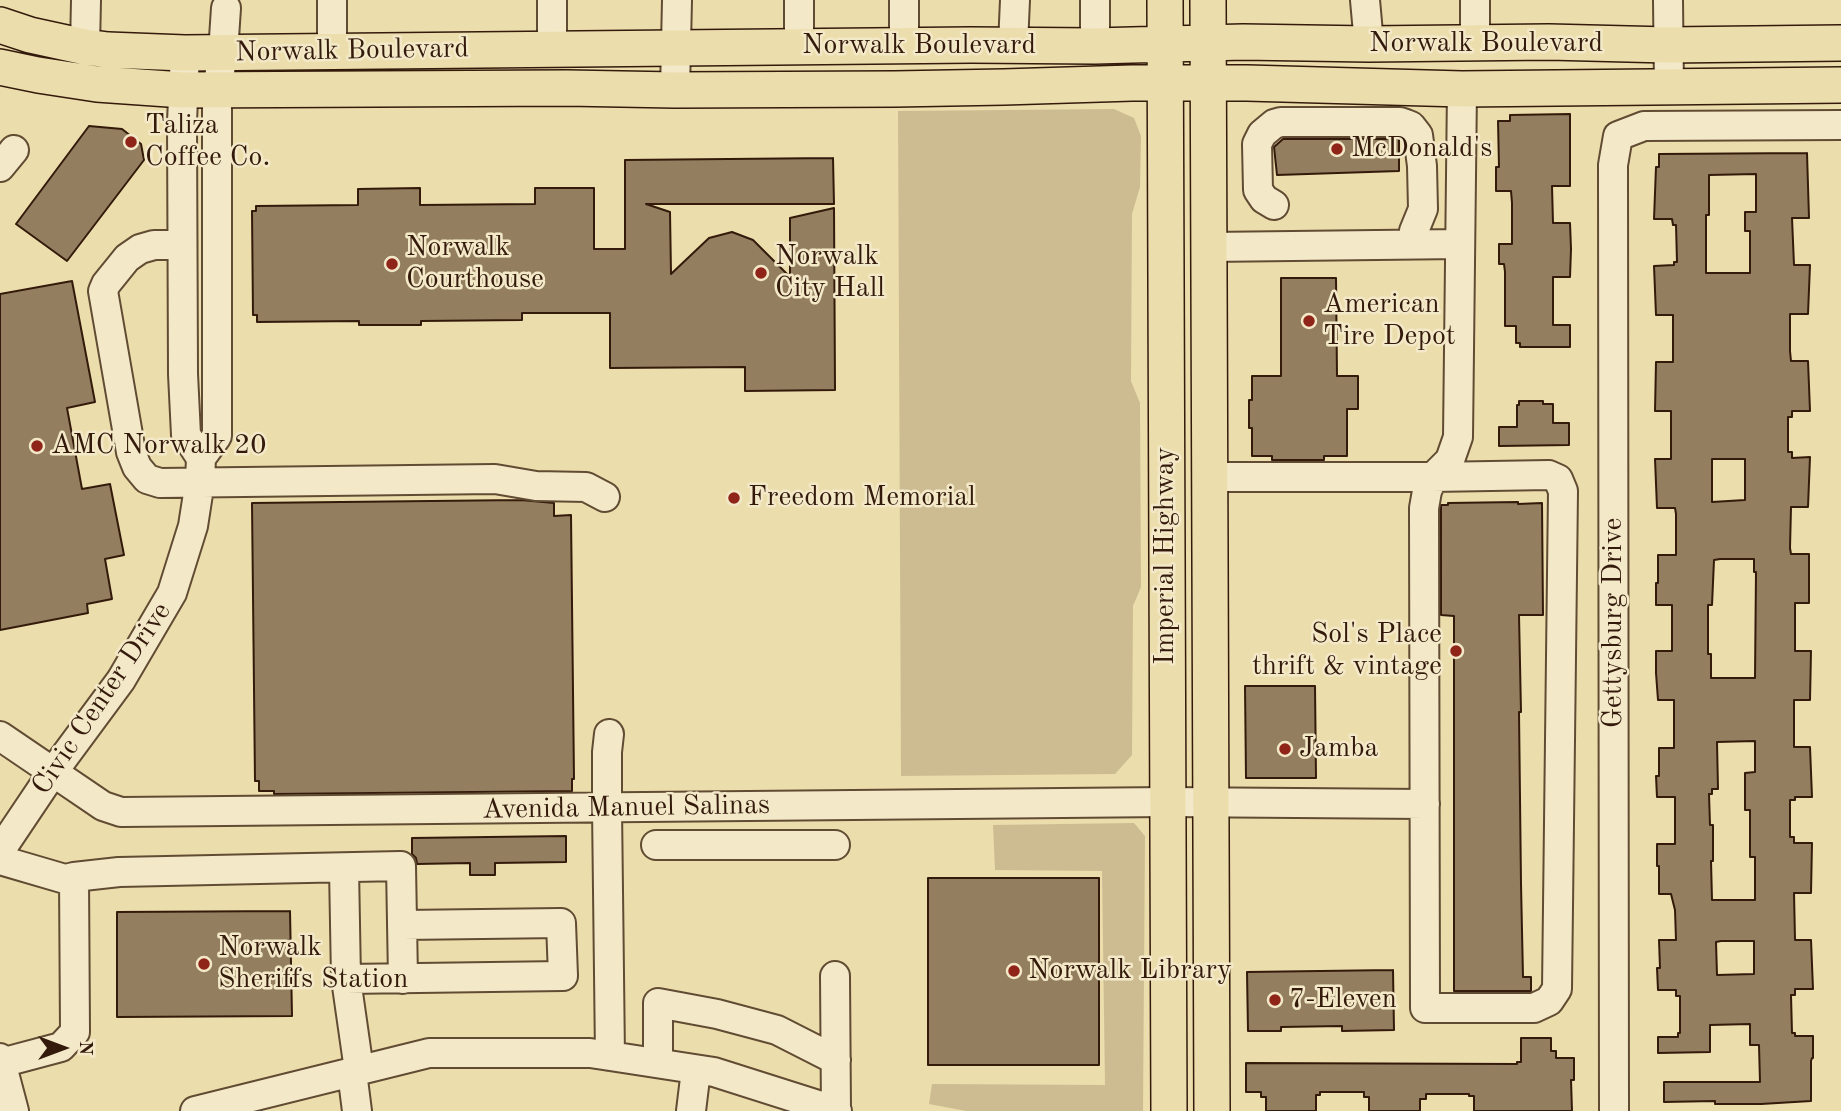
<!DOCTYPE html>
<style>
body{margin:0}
#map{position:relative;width:1841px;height:1111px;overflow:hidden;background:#ecddac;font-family:"Old Standard TT",serif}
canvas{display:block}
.north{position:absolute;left:28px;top:1013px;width:70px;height:70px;-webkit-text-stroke:5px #f3e9c9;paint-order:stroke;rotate:90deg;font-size:19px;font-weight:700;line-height:28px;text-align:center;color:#331a0b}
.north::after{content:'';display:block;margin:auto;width:24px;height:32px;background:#331a0b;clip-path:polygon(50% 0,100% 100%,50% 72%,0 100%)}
</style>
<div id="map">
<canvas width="1841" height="1111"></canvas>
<div class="north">N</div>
</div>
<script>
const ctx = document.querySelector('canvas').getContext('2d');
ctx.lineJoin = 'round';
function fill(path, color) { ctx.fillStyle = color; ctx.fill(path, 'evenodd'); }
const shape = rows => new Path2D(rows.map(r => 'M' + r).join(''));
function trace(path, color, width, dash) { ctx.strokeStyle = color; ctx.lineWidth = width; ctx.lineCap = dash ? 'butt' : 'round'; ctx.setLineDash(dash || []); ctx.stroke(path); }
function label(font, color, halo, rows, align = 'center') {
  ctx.font = font + ' "Old Standard TT",serif'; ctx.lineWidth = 5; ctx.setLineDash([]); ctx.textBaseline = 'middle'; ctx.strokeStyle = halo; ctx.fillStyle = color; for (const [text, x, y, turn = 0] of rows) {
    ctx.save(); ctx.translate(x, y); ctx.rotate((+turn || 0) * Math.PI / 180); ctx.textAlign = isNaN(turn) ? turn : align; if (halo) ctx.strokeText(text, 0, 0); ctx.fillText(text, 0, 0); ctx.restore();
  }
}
fill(shape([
 [1114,109,1134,118,1141,136,1140,187,1132,214,1131,381,1140,403,1141,587,1133,606,1132,755,1115,774,901,776,898,111],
 [1134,823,1145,836,1143,1111,966,1111,929,1104,932,1084,1105,1085,1102,871,995,870,993,825]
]), '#cdbc91');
const building = shape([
 [1570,114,1570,186,1552,186,1553,223,1570,223,1571,249,1570,277,1553,277,1553,325,1570,325,1570,347,1520,347,1520,343,1516,343,1516,326,1505,326,1505,272,1504,264,1499,264,1499,244,1512,244,1512,203,1511,191,1496,191,1496,167,1499,167,1498,121,1510,121,1510,115,1570,114],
 [89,126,122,129,141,144,144,160,67,261,16,224,89,126],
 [1283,139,1399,139,1399,171,1277,175,1274,147,1283,139],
 [1807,153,1809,218,1792,218,1794,265,1810,265,1808,314,1790,314,1790,351,1791,361,1808,361,1810,411,1792,411,1792,417,1788,417,1788,452,1792,452,1792,458,1810,457,1808,507,1791,507,1790,548,1791,554,1809,554,1809,603,1795,603,1795,651,1811,651,1810,700,1794,700,1794,747,1810,747,1812,797,1795,797,1795,800,1790,800,1790,837,1794,837,1794,843,1812,843,1811,893,1794,893,1795,940,1811,940,1813,989,1795,989,1795,995,1791,995,1792,1033,1795,1033,1795,1036,1813,1036,1813,1058,1812,1058,1811,1061,1811,1101,1761,1104,1715,1104,1715,1101,1664,1102,1664,1082,1760,1082,1759,1045,1750,1045,1750,1024,1710,1025,1710,1052,1658,1053,1658,1037,1678,1037,1678,1033,1680,1033,1680,996,1676,996,1676,990,1658,990,1657,968,1660,968,1659,940,1676,940,1675,910,1671,894,1659,894,1659,866,1657,866,1657,844,1675,844,1675,797,1657,797,1656,776,1659,776,1659,748,1674,748,1674,700,1658,700,1656,673,1656,651,1672,651,1672,605,1656,605,1656,583,1658,583,1658,555,1676,555,1676,514,1675,508,1657,508,1655,459,1671,459,1671,411,1655,411,1656,362,1673,362,1673,315,1656,315,1654,266,1674,265,1674,262,1677,262,1676,225,1673,225,1672,219,1654,219,1656,167,1659,167,1659,154,1807,153],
 [1756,174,1756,212,1745,212,1745,231,1750,231,1750,273,1706,273,1706,215,1709,215,1709,175,1756,174],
 [1712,459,1745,459,1745,500,1712,502,1712,459],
 [1720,559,1754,559,1754,572,1756,572,1755,678,1711,678,1711,654,1708,654,1708,605,1712,605,1714,560,1720,559],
 [1755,741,1755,772,1745,773,1745,810,1750,810,1750,857,1755,857,1755,900,1712,900,1711,861,1713,861,1713,825,1710,825,1709,794,1712,794,1712,789,1718,789,1717,742,1755,741],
 [1721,941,1754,941,1754,974,1717,975,1716,942,1721,941],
 [833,158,834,204,646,204,670,212,671,274,709,238,732,232,753,240,790,277,790,218,834,208,835,390,745,391,745,367,610,368,610,313,522,313,522,320,421,321,421,325,359,325,359,321,257,322,257,315,253,315,252,211,256,211,256,206,358,205,358,189,420,188,420,205,535,204,535,188,594,188,594,249,625,249,625,160,833,158],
 [1281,278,1336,278,1337,376,1358,376,1358,409,1347,409,1347,456,1324,456,1324,460,1272,460,1272,456,1252,456,1252,428,1249,428,1249,400,1252,400,1252,376,1281,376,1281,278],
 [72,281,95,402,67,408,82,489,110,484,124,555,105,559,112,599,87,604,88,613,0,630,0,294,72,281],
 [1519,401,1543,401,1543,404,1553,404,1553,423,1569,423,1569,445,1499,446,1499,427,1517,427,1517,405,1519,405,1519,401],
 [521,500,554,503,554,516,571,515,574,779,572,779,572,791,274,794,274,791,259,791,259,781,255,781,252,503,521,500],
 [1518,502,1518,504,1542,503,1543,615,1519,615,1521,712,1519,712,1521,884,1523,977,1531,977,1531,991,1454,991,1454,616,1441,615,1441,505,1448,505,1448,503,1518,502],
 [1245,686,1315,686,1316,778,1246,778,1245,686],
 [566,836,566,862,495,863,495,875,470,875,470,863,417,864,416,858,412,854,412,838,566,836],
 [928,878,1099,878,1099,1065,928,1065,928,878],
 [290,911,292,1016,117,1017,117,912,290,911],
 [1393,970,1394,1030,1342,1031,1342,1026,1281,1027,1281,1031,1248,1031,1247,972,1393,970],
 [1521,1038,1551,1038,1551,1051,1556,1051,1556,1058,1574,1058,1574,1080,1571,1080,1572,1111,1474,1111,1474,1096,1469,1096,1469,1094,1426,1094,1426,1099,1420,1099,1420,1111,1369,1111,1369,1097,1364,1097,1364,1092,1320,1092,1320,1095,1316,1095,1316,1111,1266,1111,1266,1097,1261,1097,1261,1092,1246,1092,1246,1063,1517,1064,1517,1062,1521,1062,1521,1038]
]);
fill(building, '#937f5f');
trace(building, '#331a0b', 2);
const minor = shape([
 [332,0,332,51],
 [552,0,552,49],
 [1365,0,1369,44],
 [1475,0,1475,44],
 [1668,0,1669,87],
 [1013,45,1015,0],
 [904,46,904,0],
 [1095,46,1095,0],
 [85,47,86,0],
 [799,47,799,0],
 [675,90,677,0],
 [0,167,14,150],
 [1274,205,1264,199,1258,190,1257,144,1262,134,1274,124,1281,122,1400,122,1406,124,1411,126,1418,135,1422,166,1423,209,1414,231,1413,244],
 [182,245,154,245,140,249,127,258,106,284,103,291,131,452,137,467,147,479,160,483,495,479,536,486,586,487,605,497],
 [1209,247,1460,244],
 [201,458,217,436,217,90,223,53,226,8],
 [1210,477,1433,477,1549,475,1558,479,1563,491,1557,989,1549,1001,1534,1008,1425,1008,1424,508,1427,491,1433,477,1450,460,1458,437,1462,89],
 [609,734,607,752,607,808,610,1056],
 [0,736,103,806,121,812,1167,802,1425,804],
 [656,845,835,845],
 [0,851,53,772,121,680,172,593,193,526,200,481,201,458,186,435,183,374,182,122,185,53],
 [0,860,65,879,74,877,119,872,401,866,403,979],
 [344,868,346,979],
 [835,976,836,1111],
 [0,1058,14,1111],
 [1,1063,61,1047,75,1032,74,877],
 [658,1063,658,1003,717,1014,777,1030,836,1060],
 [359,1070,346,979,563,976,561,923,403,925],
 [352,1072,357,1111],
 [195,1111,429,1053,590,1053,610,1056,714,1072,837,1111],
 [691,1111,696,1070],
 [1614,1111,1613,165,1618,136,1644,126,1841,125]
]);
const major = shape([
 [1165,0,1169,1111],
 [1208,0,1212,1111],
 [0,25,30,35,85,47,108,50,185,53,971,45,1095,46,1243,42,1369,44,1549,42,1668,45,1841,43],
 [0,67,38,75,97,84,183,90,567,88,675,90,895,89,1004,87,1132,83,1247,83,1462,89,1841,85]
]);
trace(minor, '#614b33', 32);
trace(major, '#331a0b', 38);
trace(minor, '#f3e9c9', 28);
trace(major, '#ecddac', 35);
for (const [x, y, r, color] of [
 [131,142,7,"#8f2418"],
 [1337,149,7,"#8f2418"],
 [392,264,7,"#8f2418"],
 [761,273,7,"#8f2418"],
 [1309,321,7,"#8f2418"],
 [37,446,7,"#8f2418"],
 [734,498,7,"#8f2418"],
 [1456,651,7,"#8f2418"],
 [1285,749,7,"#8f2418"],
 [204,964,7,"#8f2418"],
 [1014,971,7,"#8f2418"],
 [1275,1000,7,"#8f2418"]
]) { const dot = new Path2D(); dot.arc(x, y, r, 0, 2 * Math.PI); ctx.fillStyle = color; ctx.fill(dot); trace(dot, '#f3e9c9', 2.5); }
label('28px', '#331a0b', '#f3e9c9', [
 ["Norwalk Boulevard",1486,44],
 ["Norwalk Boulevard",919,46],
 ["Norwalk Boulevard",352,51,-1],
 ["Imperial Highway",1166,556,-90],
 ["Gettysburg Drive",1614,623,-90],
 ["Civic Center Drive",102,699,-56],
 ["Avenida Manuel Salinas",626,808,-1]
]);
label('28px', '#331a0b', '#f3e9c9', [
 ["Taliza",145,126],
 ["Coffee Co.",145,158],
 ["McDonald's",1351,149],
 ["Norwalk",406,248],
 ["Courthouse",406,280],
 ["Norwalk",775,257],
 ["City Hall",775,289],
 ["American",1323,305],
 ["Tire Depot",1323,337],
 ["AMC Norwalk 20",51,446],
 ["Freedom Memorial",748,498],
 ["Sol's Place",1442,635,"right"],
 ["thrift & vintage",1442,667,"right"],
 ["Jamba",1299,749],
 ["Norwalk",218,948],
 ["Sheriffs Station",218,980],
 ["Norwalk Library",1028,971],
 ["7-Eleven",1289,1000]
], 'left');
</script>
